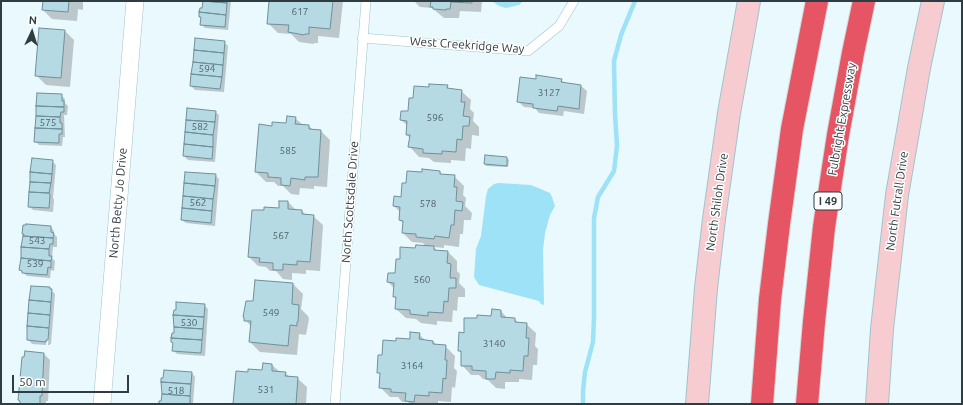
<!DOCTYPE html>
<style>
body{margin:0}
#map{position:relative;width:963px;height:405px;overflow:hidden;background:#eaf9fd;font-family:Ubuntu,sans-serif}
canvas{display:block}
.frame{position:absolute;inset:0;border:2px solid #2f3d42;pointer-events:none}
.north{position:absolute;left:12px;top:12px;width:40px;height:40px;-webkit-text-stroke:3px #fff;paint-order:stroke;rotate:4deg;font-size:11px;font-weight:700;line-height:16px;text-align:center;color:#2f3d42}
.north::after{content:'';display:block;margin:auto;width:14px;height:18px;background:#2f3d42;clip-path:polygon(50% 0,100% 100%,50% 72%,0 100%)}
.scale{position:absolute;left:12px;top:375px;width:117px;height:18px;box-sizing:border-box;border:2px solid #2f3d42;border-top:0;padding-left:5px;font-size:12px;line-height:14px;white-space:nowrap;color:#2f3d42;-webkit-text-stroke:3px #fff;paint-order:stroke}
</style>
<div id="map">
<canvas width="963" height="405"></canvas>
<div class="frame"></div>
<div class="north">N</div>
<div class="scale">50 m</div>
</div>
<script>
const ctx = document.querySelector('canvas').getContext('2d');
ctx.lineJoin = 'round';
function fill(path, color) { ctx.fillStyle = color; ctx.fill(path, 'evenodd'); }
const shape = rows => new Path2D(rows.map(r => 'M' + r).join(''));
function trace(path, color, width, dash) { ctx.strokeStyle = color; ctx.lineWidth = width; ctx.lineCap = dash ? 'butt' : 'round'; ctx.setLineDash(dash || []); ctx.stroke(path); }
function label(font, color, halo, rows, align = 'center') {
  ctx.font = font + ' Ubuntu,sans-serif'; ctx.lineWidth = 3; ctx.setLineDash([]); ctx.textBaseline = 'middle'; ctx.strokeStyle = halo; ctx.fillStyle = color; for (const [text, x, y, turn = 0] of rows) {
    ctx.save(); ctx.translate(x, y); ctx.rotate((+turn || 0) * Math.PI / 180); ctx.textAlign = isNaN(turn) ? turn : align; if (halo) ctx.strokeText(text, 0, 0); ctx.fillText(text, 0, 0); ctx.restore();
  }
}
fill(shape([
 [492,1,523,1,519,5,506,8,499,6],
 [499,183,531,185,550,193,552,197,555,206,550,215,545,233,543,250,544,305,541,304,539,301,479,285,474,277,476,249,481,236,486,196,488,189,494,184]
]), '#9de2f6');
fill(shape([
 [44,1,83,1,83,10,78,9,77,21,52,19,43,10],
 [204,1,231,1,228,30,205,28,201,24,202,18,200,16,203,9],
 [270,1,343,1,339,38,318,36,318,43,314,43,314,44,299,42,291,34,278,33,268,23],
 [414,1,482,1,481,12,460,11,459,18,444,18,432,8,420,7],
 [65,31,74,40,70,87,46,85,36,75],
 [224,42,228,46,224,92,195,90,191,86],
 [537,80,561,80,566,84,581,86,587,91,584,114,564,111,563,116,539,113,535,108,524,107,518,101],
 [447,86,450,90,461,91,471,100,470,109,474,113,473,121,479,127,479,136,472,135,471,149,466,148,465,161,451,160,451,163,434,162,429,158,419,157,410,147,410,138,407,135,408,126,401,120,409,113,414,99,430,88],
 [61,95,65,99,65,103,68,106,67,115,64,115,65,137,63,137,62,146,39,145,35,141],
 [215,112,219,115,215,162,188,160,184,156],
 [295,118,303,125,309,126,313,130,321,131,330,140,327,187,314,186,314,189,300,188,299,195,291,194,283,186,278,186,274,182,266,182,256,172,272,127,287,124],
 [485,156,507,158,509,160,508,167,486,166,485,164],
 [52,161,56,165,53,198,54,200,53,212,33,210,29,206],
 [440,172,443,175,454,176,464,186,463,195,466,198,465,206,472,213,471,220,464,220,463,234,460,234,459,247,444,245,444,248,434,247,437,251,448,252,457,261,457,271,460,274,459,283,465,289,465,297,458,297,457,311,453,310,452,322,437,321,437,325,421,323,416,319,406,318,396,309,397,300,394,296,394,288,388,282,396,274,401,260,416,249,426,247,423,243,412,242,403,233,404,224,400,220,401,213,394,206,402,198,407,184,423,173],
 [215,175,219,179,215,226,186,223,182,220],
 [288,202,296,210,302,211,306,215,313,216,323,225,320,271,306,270,306,274,292,273,292,280,283,279,276,271,270,271,266,267,258,266,249,257,265,211,280,209],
 [51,227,54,231,54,234,57,237,57,247,53,247,52,258,55,261,54,271,51,270,50,278,27,276,20,270,24,235,23,233],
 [256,281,293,284,303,294,301,309,308,316,309,319,306,335,299,334,297,355,260,352,250,342,252,327,245,320,254,302],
 [32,287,50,288,52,290,50,290,46,345,32,344,27,338],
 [52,291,55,294,51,344,50,344,50,345,48,345],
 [204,305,208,309,205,356,177,354,173,350,174,344,172,342,175,334],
 [501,311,508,319,514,319,519,323,526,324,536,333,535,346,538,349,537,365,533,365,532,380,519,379,519,382,505,382,505,389,496,388,488,380,483,379,479,375,471,375,462,365,462,353,459,350,464,334],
 [419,334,426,341,433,341,437,346,445,346,455,356,454,368,457,371,455,388,452,387,451,402,438,401,438,404,410,404,408,402,402,402,398,397,390,397,380,387,381,375,378,372,383,356,396,342,411,340],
 [44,354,50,360,48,401,46,401,46,404,21,404],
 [272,365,280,372,285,373,290,377,297,378,307,387,306,404,234,404,249,373,263,371],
 [192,373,195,377,193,404,160,404]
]), '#0003');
trace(shape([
 [583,404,583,391,585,372,593,342,594,317,594,218,598,197,614,171,617,146,615,114,614,61,621,35,635,1]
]), '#9de2f6', 4.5);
const building = shape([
 [43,1,69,1,68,12,42,10,43,1],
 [203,1,227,3,226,15,199,12,200,8,202,8,203,1],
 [203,1,227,1,227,3,203,1],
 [269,1,333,1,330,29,309,27,309,34,305,34,304,35,288,32,289,25,267,24,269,1],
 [431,1,472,1,472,3,451,2,450,9,446,9,446,10,433,9,433,7,430,7,431,1],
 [199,12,226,15,225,27,200,25,201,17,199,17,199,12],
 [39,28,65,30,61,78,35,76,39,28],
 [195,38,225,41,224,53,194,50,195,38],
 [194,50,224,53,223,65,193,62,194,50],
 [193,62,223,65,222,77,191,74,193,62],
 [191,74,222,77,220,89,190,86,191,74],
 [536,75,562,79,561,82,581,85,579,109,558,106,557,111,533,108,533,104,517,102,520,77,536,79,536,75],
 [429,84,448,85,447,88,462,90,461,102,465,102,463,116,470,117,469,126,463,126,462,140,457,139,456,152,442,151,442,154,423,153,423,149,408,147,410,135,406,135,407,121,400,120,401,111,408,111,409,98,413,98,414,86,429,87,429,84],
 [37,93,62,94,62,101,64,101,64,107,36,106,37,93],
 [36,106,64,107,64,112,61,112,60,117,36,116,36,106],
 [187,108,216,111,215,122,186,120,187,108],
 [36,116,60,117,60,123,62,123,62,129,35,128,36,116],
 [287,116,296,117,295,124,309,125,309,129,321,130,318,177,305,177,305,180,291,178,290,186,281,185,281,178,268,177,268,173,255,172,259,124,272,126,272,122,286,123,287,116],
 [186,120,215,122,213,135,185,132,186,120],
 [35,128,62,129,62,134,59,134,59,143,34,142,35,128],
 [185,132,213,135,213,147,184,144,185,132],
 [184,144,213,147,212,159,183,156,184,144],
 [485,155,507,157,507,166,484,164,485,155],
 [32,158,53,160,52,174,30,172,32,158],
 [422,169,440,171,440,174,455,175,454,187,457,187,456,201,463,202,462,211,455,210,454,225,451,225,449,238,435,236,434,239,416,237,416,234,402,233,403,221,399,220,400,207,393,206,394,196,401,197,402,183,406,183,407,171,422,172,422,169],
 [30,172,52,174,51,183,30,182,30,172],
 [185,172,216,174,215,186,184,183,185,172],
 [30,182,51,183,49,193,29,192,30,182],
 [184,183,215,186,213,199,183,196,184,183],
 [29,192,49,193,50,195,49,208,28,207,29,192],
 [183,196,213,199,212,211,182,208,183,196],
 [279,201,288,201,288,209,302,210,302,214,314,215,310,262,297,261,297,265,283,264,283,270,273,270,273,263,259,262,260,258,248,257,252,210,264,210,264,207,279,208,279,201],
 [182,208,212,211,211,223,181,220,182,208],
 [26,224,51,226,51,232,54,233,53,238,23,236,24,234,22,234,23,225,26,225,26,224],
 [23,236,53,238,53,244,50,244,49,249,21,247,23,236],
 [416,245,434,246,434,250,448,251,447,263,451,264,450,278,456,278,456,288,449,288,448,302,444,301,443,313,428,312,428,316,410,314,410,310,395,309,396,297,393,297,394,283,387,282,388,273,395,273,396,259,400,259,400,247,415,248,416,245],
 [21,247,49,249,49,256,52,256,51,261,21,258,21,247],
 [21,258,51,261,51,268,48,267,47,275,22,273,22,271,19,270,21,258],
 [255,280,293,283,292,304,299,305,298,322,297,322,297,326,290,325,288,346,249,342,251,321,244,321,244,317,243,317,246,301,253,301,255,280],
 [31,286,50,287,50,289,52,289,51,302,29,300,31,286],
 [29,300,51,302,50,315,28,313,29,300],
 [176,302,205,304,204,317,173,315,174,310,176,310,176,302],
 [492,309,501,310,501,317,515,318,515,322,527,323,526,338,529,338,528,356,524,356,523,371,510,370,510,373,496,372,495,379,486,379,486,371,472,370,472,366,461,366,461,351,458,351,459,332,464,333,464,318,477,318,477,315,491,316,492,309],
 [28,313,50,315,49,328,27,326,28,313],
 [173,315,204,317,203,329,174,327,173,315],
 [27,326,49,328,48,340,46,340,46,342,27,340,27,326],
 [174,327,203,329,202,340,171,338,172,333,174,333,174,327],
 [410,332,420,333,419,339,433,341,433,344,446,345,445,360,447,360,446,379,443,378,442,393,429,392,429,396,415,395,414,402,405,401,406,393,391,392,391,389,379,388,380,373,377,373,378,355,382,355,383,340,396,341,396,338,410,339,410,332],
 [171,338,202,340,201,353,172,351,173,343,171,342,171,338],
 [25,351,44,353,42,396,40,396,40,404,20,404,20,401,18,400,22,357,24,357,25,351],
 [263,363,272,364,272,371,286,372,285,376,298,377,296,404,233,404,236,371,248,372,248,369,262,370,263,363],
 [164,370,192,372,191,384,161,382,161,378,163,378,164,370],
 [161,382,191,384,190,396,162,394,161,382],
 [162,394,190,396,190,404,159,404,159,401,161,401,162,394]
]);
fill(building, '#b6dae4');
trace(building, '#6e909a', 1);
const service = shape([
 [362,38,528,51,559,26,574,1],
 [335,404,366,1]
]);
const minor = shape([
 [102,404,135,1]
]);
const secondary = shape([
 [697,404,706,288,714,219,729,113,749,1],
 [877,404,882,329,897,195,919,68,933,1]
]);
const motorway = shape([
 [762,404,770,299,779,224,792,129,817,1],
 [807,404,814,322,824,227,838,135,853,53,864,1]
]);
trace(service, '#9fc3cd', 10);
trace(minor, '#9fc3cd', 18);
trace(secondary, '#9fc3cd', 24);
trace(motorway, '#d1d4d5', 24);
trace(service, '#fff', 9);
trace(minor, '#fff', 17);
trace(secondary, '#f7ccd0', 22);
trace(motorway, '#e55563', 22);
label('10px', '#51646a', null, [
 ["617",300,12],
 ["594",207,69],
 ["3127",549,93],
 ["596",435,118],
 ["575",48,123],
 ["582",200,127],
 ["585",288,151],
 ["562",198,203],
 ["578",428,204],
 ["567",281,236],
 ["543",37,241],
 ["539",35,264],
 ["560",422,280],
 ["549",271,313],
 ["530",189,323],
 ["3140",494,344],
 ["3164",412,366],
 ["531",266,390],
 ["518",176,391]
]);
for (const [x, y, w] of [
 [828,201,28]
]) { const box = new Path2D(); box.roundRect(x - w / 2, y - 9, w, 18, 3); ctx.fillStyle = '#fff'; ctx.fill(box); trace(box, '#2f3d42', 1); }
label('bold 11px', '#2f3d42', null, [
 ["I 49",828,201]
]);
label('12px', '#2f3d42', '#fff', [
 ["West Creekridge Way",467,45,4],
 ["Fulbright Expressway",842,119,-80],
 ["North Futrall Drive",897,201,-82],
 ["North Scottsdale Drive",350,202,-86],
 ["North Shiloh Drive",717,202,-82],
 ["North Betty Jo Drive",118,203,-85]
]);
</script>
